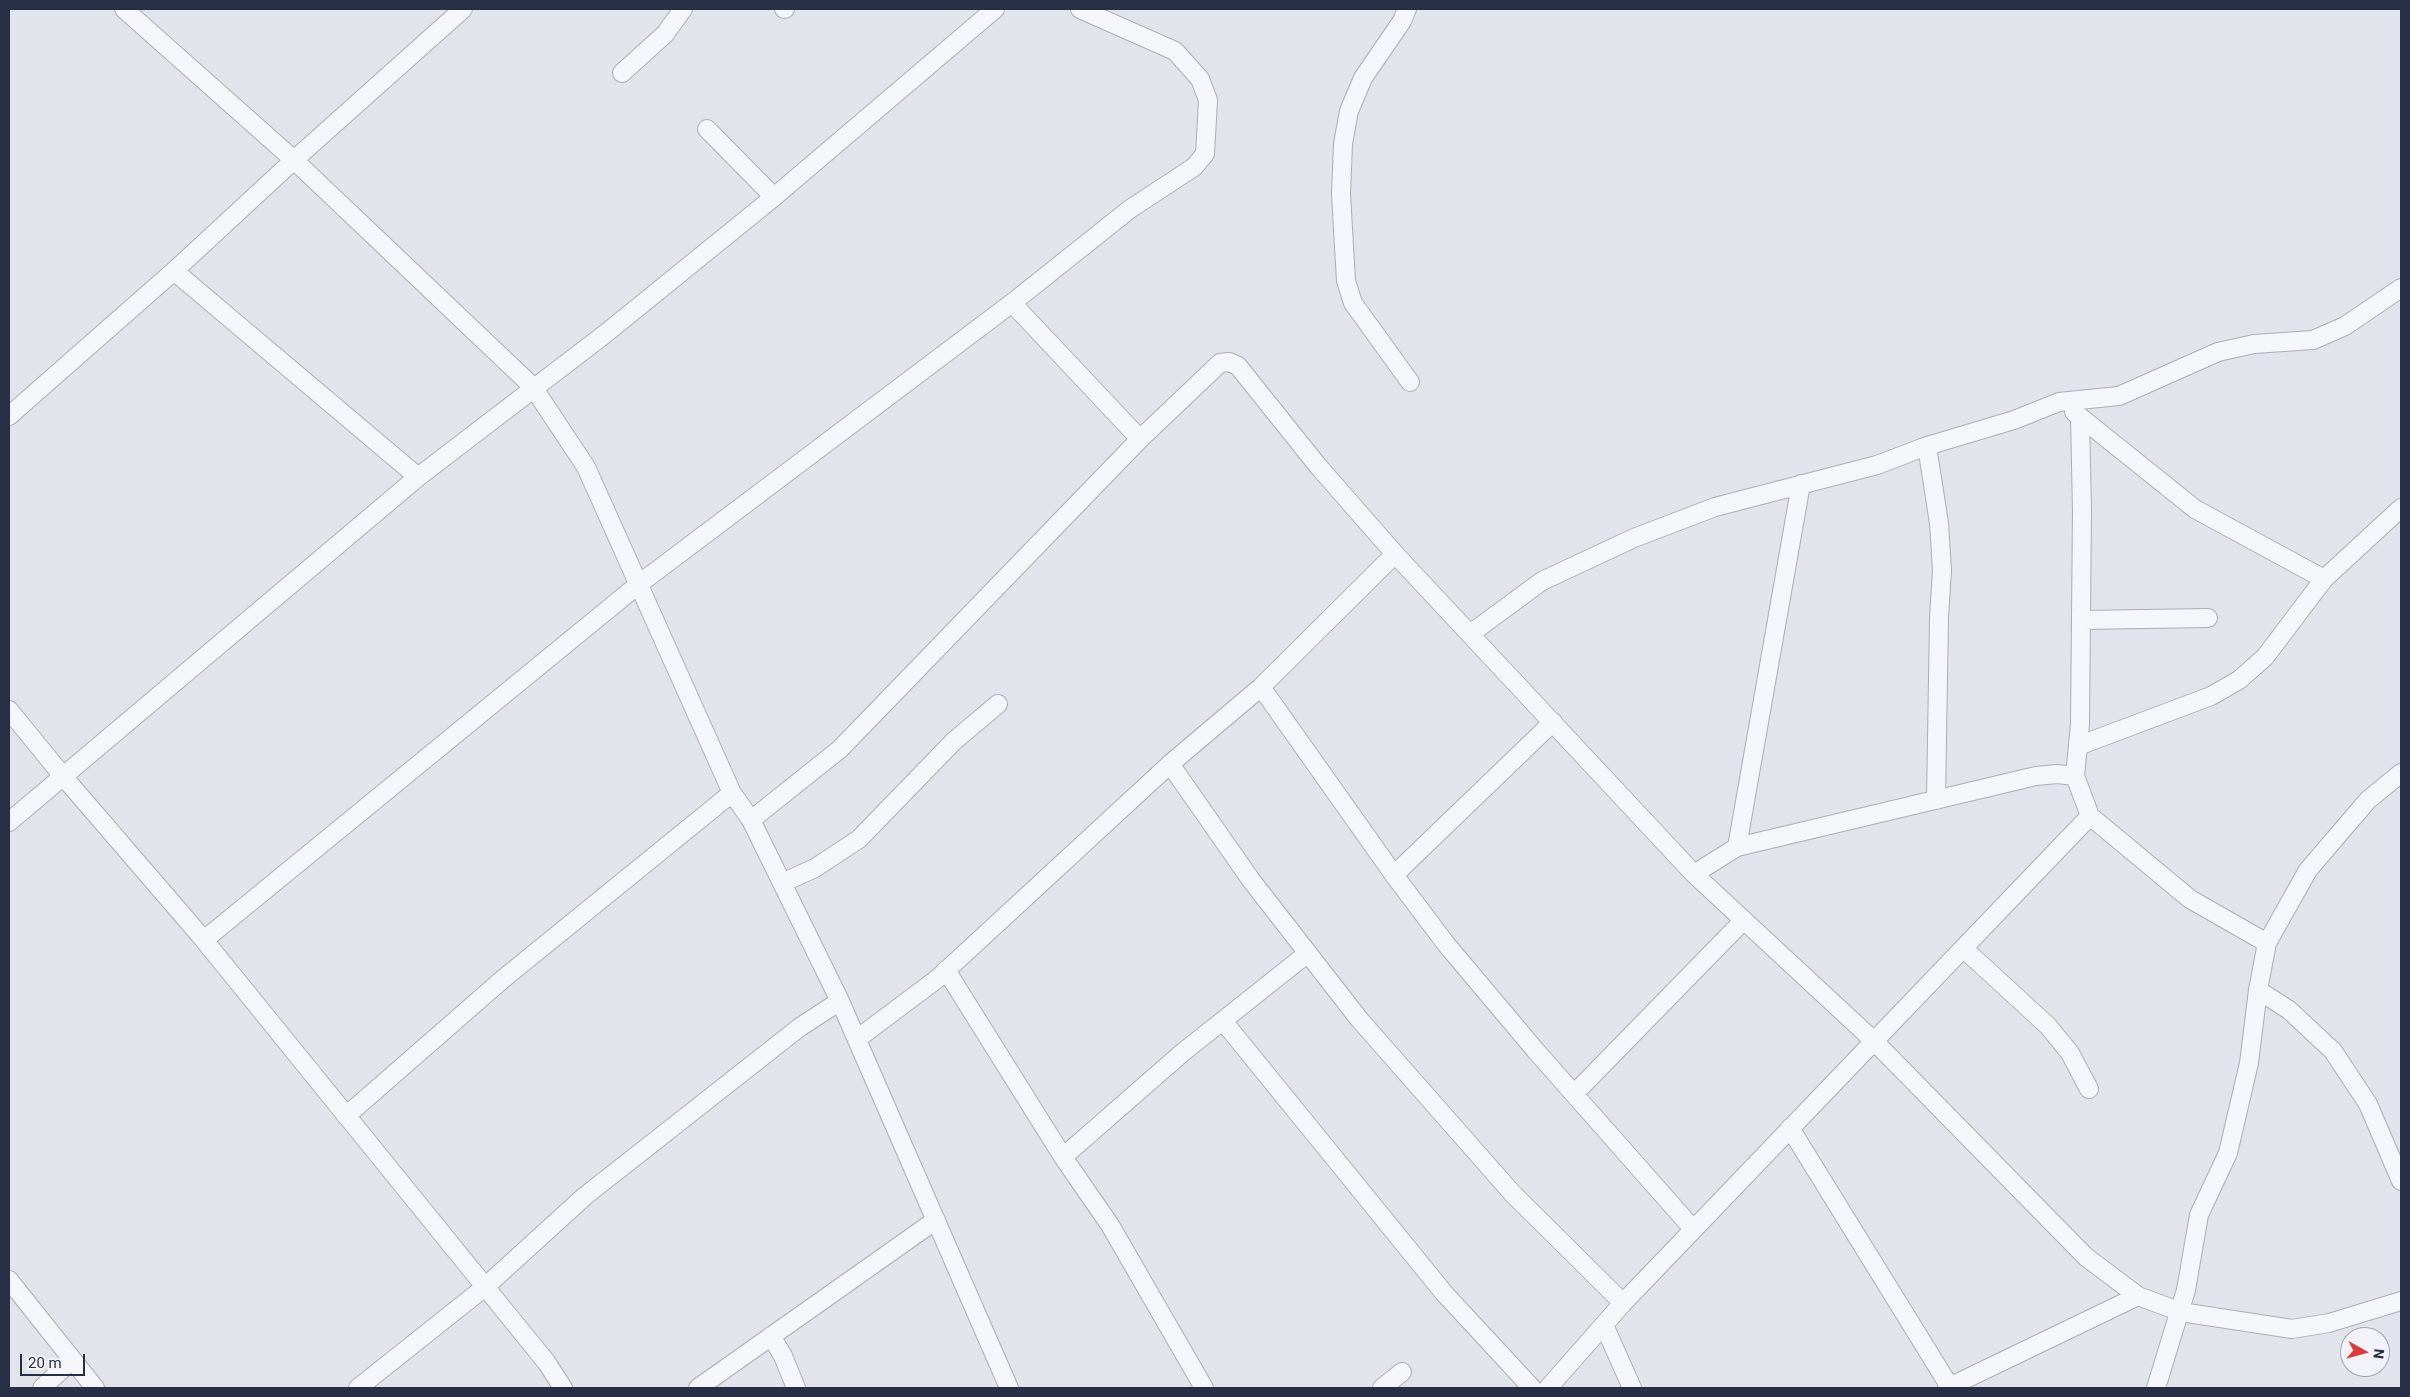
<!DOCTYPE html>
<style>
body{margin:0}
#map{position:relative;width:2410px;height:1397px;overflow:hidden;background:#e2e4eb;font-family:Roboto,sans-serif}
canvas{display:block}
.frame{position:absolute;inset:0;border:10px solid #282e45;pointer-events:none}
.north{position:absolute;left:2340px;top:1327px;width:50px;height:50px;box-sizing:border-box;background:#f2f3f8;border:1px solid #a1a4b0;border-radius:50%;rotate:97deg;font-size:14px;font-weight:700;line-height:20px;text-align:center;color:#282e45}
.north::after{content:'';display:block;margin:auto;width:18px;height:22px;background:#dc3b3b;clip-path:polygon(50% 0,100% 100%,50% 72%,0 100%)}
.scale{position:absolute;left:20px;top:1354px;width:65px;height:22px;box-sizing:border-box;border:2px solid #282e45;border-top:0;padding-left:6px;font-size:15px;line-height:18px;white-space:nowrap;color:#282e45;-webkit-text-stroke:4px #f2f3f8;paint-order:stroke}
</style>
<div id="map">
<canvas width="2410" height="1397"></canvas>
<div class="frame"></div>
<div class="north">N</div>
<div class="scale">20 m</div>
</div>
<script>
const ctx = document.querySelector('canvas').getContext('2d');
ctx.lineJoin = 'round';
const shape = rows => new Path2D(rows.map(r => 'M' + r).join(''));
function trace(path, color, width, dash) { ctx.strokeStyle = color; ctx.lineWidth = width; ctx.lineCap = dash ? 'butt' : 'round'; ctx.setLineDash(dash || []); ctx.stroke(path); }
const street = shape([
 [124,9,294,160,533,387,586,467,732,793,751,820,840,1001,1009,1388],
 [784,9,785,9],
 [1407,9,1402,21,1363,78,1349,111,1343,144,1341,194,1346,281,1353,303,1410,382],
 [622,73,665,34,683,9],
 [707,129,774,197],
 [174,271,418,477],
 [1012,303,1140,439,1220,363,1229,362,1238,366,1318,466,1395,554,1694,874,1874,1041,2086,1257,2138,1296,2181,1312,2292,1329,2329,1323,2401,1301],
 [2074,412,2195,509,2324,579,2401,508],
 [9,416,174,271,294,160,463,9],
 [2080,417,2082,511,2080,724,2075,776,2090,816,2190,899,2267,943],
 [1927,446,1939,523,1942,571,1939,618,1936,800],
 [2081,620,2208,618],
 [1470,634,1542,581,1634,538,1715,507,1877,465,1927,446,2014,420,2059,402,2119,396,2218,352,2254,344,2313,340,2345,326,2401,288],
 [1261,687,1394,875,1446,944,1536,1051,1693,1229],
 [9,710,62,775,204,940,547,1363,563,1388],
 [2078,746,2211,696,2239,680,2265,657,2324,579],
 [1170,764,1251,880,1359,1019,1513,1194,1623,1303],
 [751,820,840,749,1140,439],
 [9,822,418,477,605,334,774,197,995,9],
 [1737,847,1801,484],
 [1694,874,1737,847,2036,776,2057,774,2075,776],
 [1394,875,1553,722],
 [782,883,815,868,859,839,954,741,998,704],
 [204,940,639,584,1012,303,1130,209,1194,167,1205,154,1208,100,1200,79,1175,51,1080,9],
 [1963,948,2048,1026,2070,1053,2089,1089],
 [946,970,1063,1157],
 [2258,990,2289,1010,2333,1051,2368,1104,2401,1181],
 [1223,1021,1444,1293,1532,1388],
 [857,1039,937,979,1170,764,1261,687,1395,554],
 [1574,1094,1744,920],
 [346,1116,503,979,732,793],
 [1790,1128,1950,1387],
 [9,1280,95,1388],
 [1604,1325,1632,1388],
 [771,1336,783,1356,796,1388],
 [42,1388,72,1360],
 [358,1388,485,1287,585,1196,800,1027,840,1001],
 [698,1388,936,1220],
 [1204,1388,1110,1225,1063,1157,1182,1053,1308,953],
 [1382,1388,1402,1372],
 [1548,1388,1623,1303,2090,816],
 [1947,1388,2138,1296],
 [2156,1388,2186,1290,2199,1215,2228,1153,2249,1063,2258,990,2267,943,2308,870,2368,800,2401,773]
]);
trace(street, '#aaadb9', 20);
trace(street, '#f5f6f9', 18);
</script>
